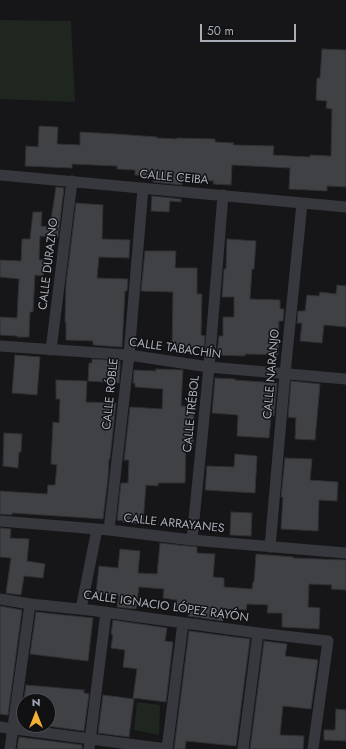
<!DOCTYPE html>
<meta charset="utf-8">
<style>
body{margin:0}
#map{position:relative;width:346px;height:749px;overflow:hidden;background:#161618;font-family:Jost,sans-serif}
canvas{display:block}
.north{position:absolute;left:16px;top:693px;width:40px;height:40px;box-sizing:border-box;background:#111113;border:1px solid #4d4f55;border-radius:50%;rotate:0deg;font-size:11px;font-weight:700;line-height:16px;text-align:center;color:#a8adb8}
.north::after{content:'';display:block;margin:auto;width:14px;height:18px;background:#f2b134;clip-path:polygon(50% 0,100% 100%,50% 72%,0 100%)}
.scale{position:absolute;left:200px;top:24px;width:96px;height:18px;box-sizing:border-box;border:2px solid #a8adb8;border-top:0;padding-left:5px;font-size:12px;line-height:14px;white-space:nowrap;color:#a8adb8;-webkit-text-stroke:3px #111113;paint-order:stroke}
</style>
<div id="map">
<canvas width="346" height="749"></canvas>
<div class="north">N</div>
<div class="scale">50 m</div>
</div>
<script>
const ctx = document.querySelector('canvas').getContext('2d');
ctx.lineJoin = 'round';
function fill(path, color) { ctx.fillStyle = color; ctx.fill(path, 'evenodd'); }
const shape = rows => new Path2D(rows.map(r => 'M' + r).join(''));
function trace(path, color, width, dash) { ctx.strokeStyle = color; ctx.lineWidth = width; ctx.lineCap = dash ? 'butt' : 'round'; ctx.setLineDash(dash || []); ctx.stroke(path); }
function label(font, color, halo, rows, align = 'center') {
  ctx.font = font + ' Jost,sans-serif'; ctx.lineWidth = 3; ctx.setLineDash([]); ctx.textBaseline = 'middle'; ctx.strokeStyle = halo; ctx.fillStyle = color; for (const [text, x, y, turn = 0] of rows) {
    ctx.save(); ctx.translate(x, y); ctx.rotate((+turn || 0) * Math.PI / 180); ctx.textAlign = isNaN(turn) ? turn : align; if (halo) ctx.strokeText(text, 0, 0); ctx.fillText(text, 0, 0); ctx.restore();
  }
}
fill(shape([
 [0,20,71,21,75,102,0,99],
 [137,702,160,705,159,735,134,730]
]), '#1e261f');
const building = shape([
 [322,49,346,50,346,187,327,186,327,191,289,189,290,168,232,165,231,185,213,184,214,181,186,179,182,180,182,185,153,182,153,176,135,175,135,170,117,169,117,166,72,164,72,168,25,166,26,146,38,147,39,126,58,127,57,144,80,145,80,132,116,134,157,137,157,138,177,139,177,138,215,139,215,142,234,143,233,145,274,146,273,155,310,157,310,155,331,156,332,109,326,108,327,101,316,100,317,78,320,78,322,49],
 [56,187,64,188,58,237,40,236,39,260,44,260,43,276,35,275,33,312,30,312,29,337,17,337,17,336,0,335,0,317,17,318,19,279,0,277,0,260,21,261,22,239,30,239,33,212,42,212,41,226,50,227,56,187],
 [152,196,181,199,181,202,170,201,169,212,151,211,152,196],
 [76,203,103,205,102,239,130,240,129,258,99,257,97,278,128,279,127,291,125,291,122,347,121,347,93,345,93,341,66,340,66,323,65,322,66,284,76,203],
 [227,239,256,241,254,269,252,269,250,299,280,300,280,309,284,309,283,321,279,321,278,355,245,354,245,356,217,355,219,336,223,336,223,317,234,317,234,297,222,297,224,269,226,269,227,239],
 [145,251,176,251,175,268,197,268,197,294,202,294,201,335,205,336,204,348,172,347,173,292,141,291,145,251],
 [337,285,346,286,346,327,324,325,322,343,300,341,302,323,297,323,298,311,305,311,307,295,319,296,320,292,336,294,337,285],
 [15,355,40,357,37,395,12,393,15,355],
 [92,359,120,361,120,369,119,383,88,381,89,363,92,363,92,359],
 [156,369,183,370,181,406,194,407,193,446,186,446,185,483,158,483,158,486,146,485,143,524,123,522,123,521,117,520,121,483,128,483,129,460,124,460,130,407,162,409,163,389,135,387,135,383,133,383,134,370,156,371,156,369],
 [215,378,235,379,235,380,277,383,274,416,271,416,269,438,237,436,238,415,212,413,215,378],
 [56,380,87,381,86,402,116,403,110,459,109,459,108,478,103,519,28,514,12,513,12,515,0,514,0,491,47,494,48,485,55,485,57,465,51,464,53,422,59,423,60,399,56,399,56,380],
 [291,381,320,384,315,440,295,439,296,418,288,417,291,381],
 [4,433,22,434,21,452,19,452,18,468,3,466,4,433],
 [235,454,257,456,255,493,205,490,207,466,234,467,235,454],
 [285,458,312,459,310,480,338,482,337,501,319,500,318,531,281,529,283,497,281,497,285,458],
 [231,512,252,513,251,536,230,535,231,512],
 [0,528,11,529,10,538,29,539,27,561,45,564,43,578,24,576,21,595,6,593,11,558,0,557,0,528],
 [160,543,197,547,197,553,215,554,213,577,224,578,224,587,252,589,253,582,254,582,256,554,293,557,293,558,346,560,346,590,331,589,332,585,309,584,308,607,320,608,319,629,282,627,282,613,267,613,268,605,247,604,246,610,223,609,223,621,188,616,189,613,176,612,177,600,163,598,164,589,139,587,136,609,117,607,119,596,96,593,99,566,118,568,120,549,140,551,138,573,157,574,160,543],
 [0,606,22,610,8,715,0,714,0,606],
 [36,612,93,618,88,661,30,654,36,612],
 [113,620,167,628,165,641,173,642,166,702,133,698,137,669,123,667,125,650,111,648,113,635,111,634,113,620],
 [189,631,250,639,236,746,186,741,185,749,174,749,189,631],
 [264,641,287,644,285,656,318,660,311,709,283,706,280,735,304,736,303,749,250,749,264,641],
 [26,685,84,690,84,693,89,694,84,731,48,726,48,701,24,701,24,721,21,720,26,685],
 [103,695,134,699,129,737,98,733,103,695],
 [336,709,346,710,346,741,324,740,324,730,335,730,336,709],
 [19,737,82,745,82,749,17,749,19,737]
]);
fill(building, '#404145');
trace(building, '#303034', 1);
trace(shape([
 [0,175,346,207],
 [0,346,129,355,209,367,346,379],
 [51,350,72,181],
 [0,521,109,530,192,540,346,553],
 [109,530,129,355,143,188],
 [192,540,209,367,223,195],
 [270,547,285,374,302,203],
 [0,599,30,604,89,610,258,633,328,641,313,749],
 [81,609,97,529],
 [0,727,166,749],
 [10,749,30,604],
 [89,749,106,612],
 [167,749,183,623],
 [243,749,258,633]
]), '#37383d', 11);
label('12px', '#a8adb8', '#111113', [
 ["CALLE CEIBA",174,178,5],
 ["CALLE DURAZNO",49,264,-83],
 ["CALLE TABACHÍN",175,349,8],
 ["CALLE NARANJO",272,374,-85],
 ["CALLE RÓBLE",111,394,-84],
 ["CALLE TRÉBOL",192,414,-84],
 ["CALLE ARRAYANES",174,524,6],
 ["CALLE IGNACIO LÓPEZ RAYÓN",166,607,8]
]);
</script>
